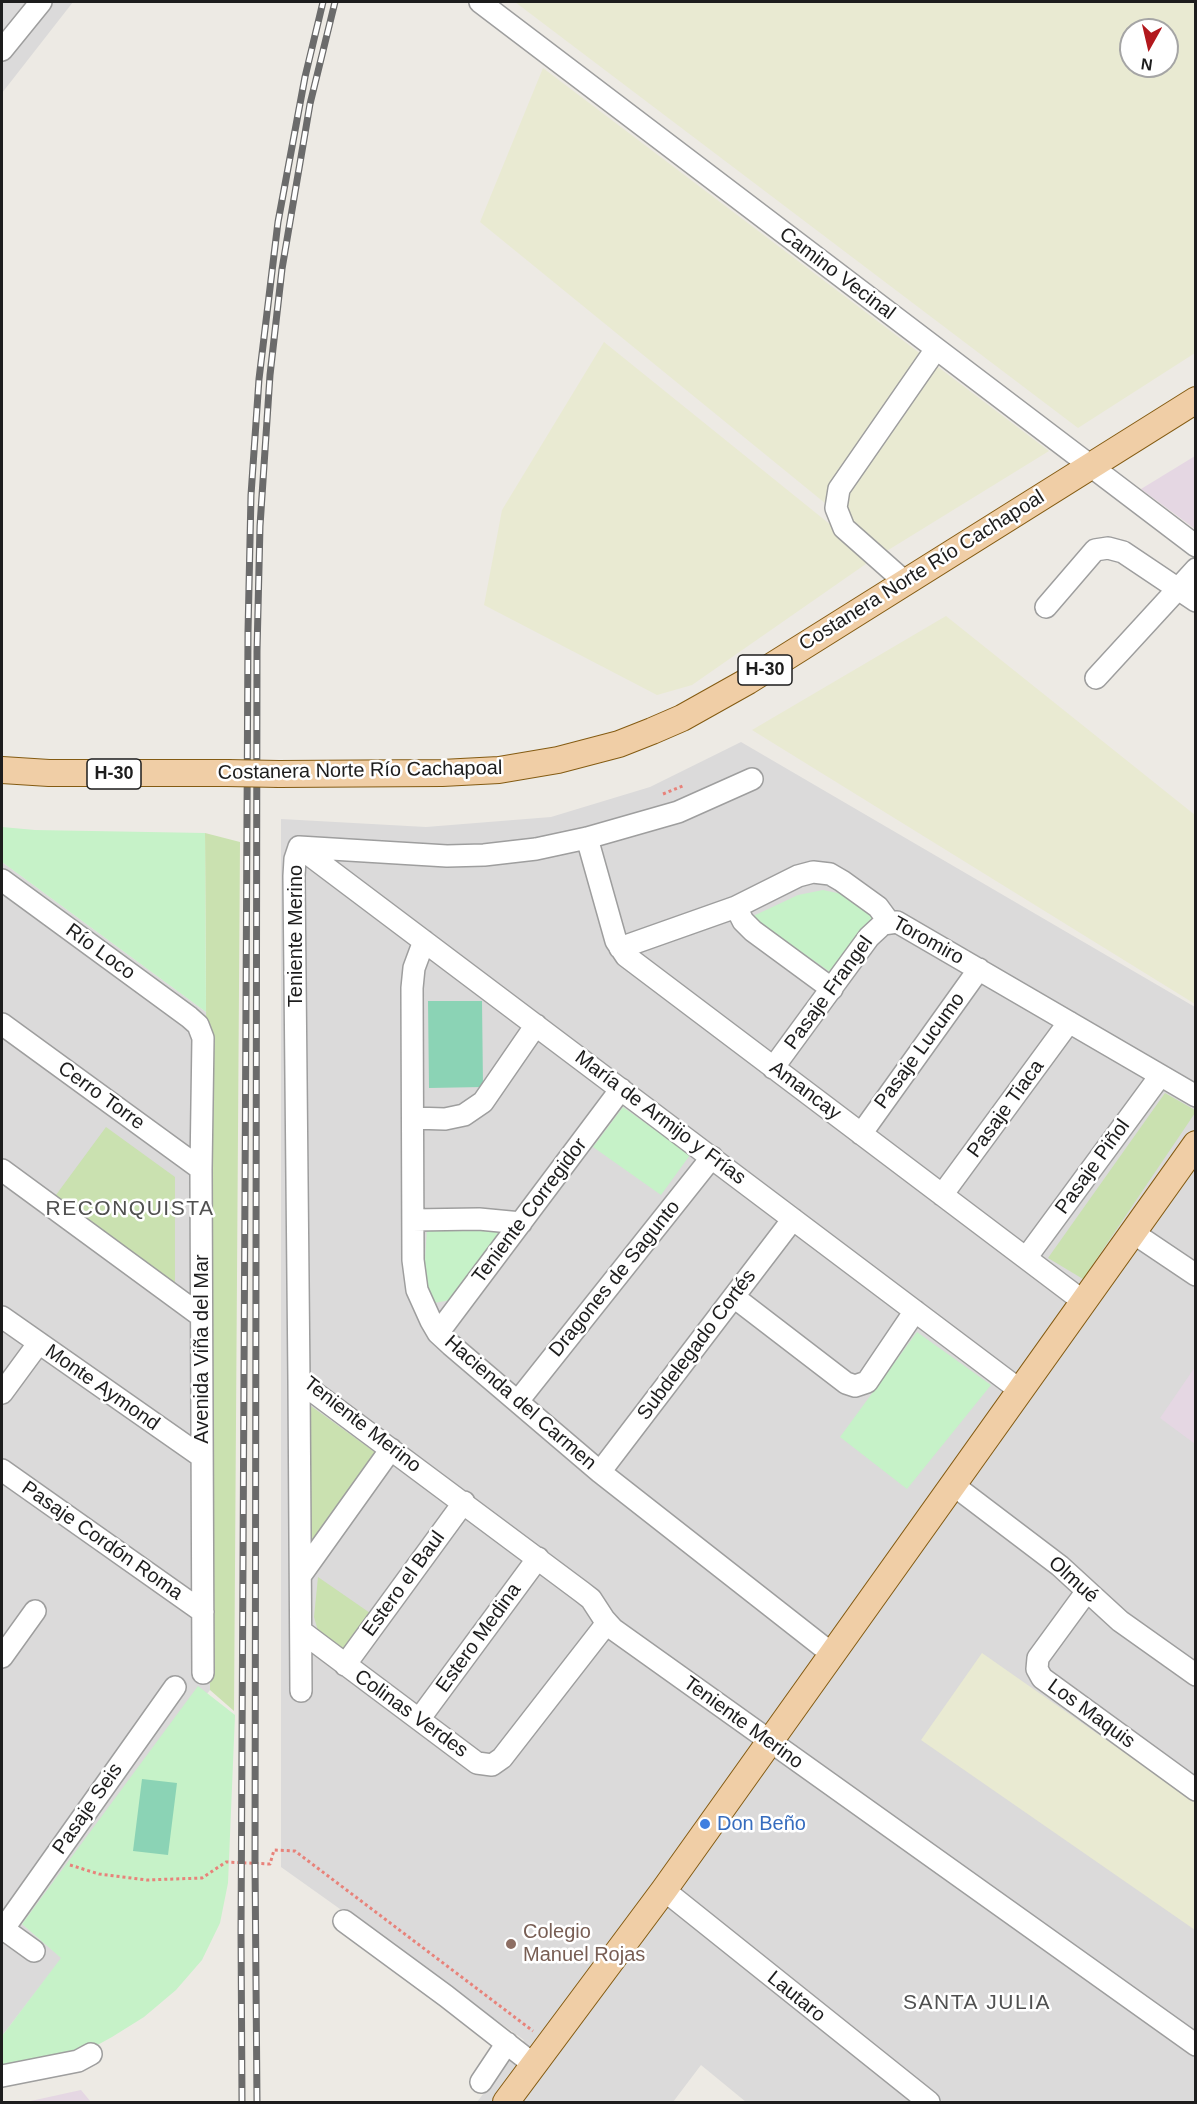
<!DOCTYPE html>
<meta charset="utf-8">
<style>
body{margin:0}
#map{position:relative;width:1197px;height:2104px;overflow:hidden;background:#edeae4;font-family:Helvetica,sans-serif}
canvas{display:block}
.frame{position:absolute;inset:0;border:3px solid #1d1d1d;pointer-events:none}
.north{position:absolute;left:1119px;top:18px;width:60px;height:60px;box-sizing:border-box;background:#fff;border:2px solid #a5a5a5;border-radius:50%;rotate:188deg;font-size:16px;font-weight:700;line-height:24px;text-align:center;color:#1d1d1d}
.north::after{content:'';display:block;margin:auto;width:21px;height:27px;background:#b2181d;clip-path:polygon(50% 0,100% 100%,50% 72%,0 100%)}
</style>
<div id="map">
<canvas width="1197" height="2104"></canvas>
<div class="frame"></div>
<div class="north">N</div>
</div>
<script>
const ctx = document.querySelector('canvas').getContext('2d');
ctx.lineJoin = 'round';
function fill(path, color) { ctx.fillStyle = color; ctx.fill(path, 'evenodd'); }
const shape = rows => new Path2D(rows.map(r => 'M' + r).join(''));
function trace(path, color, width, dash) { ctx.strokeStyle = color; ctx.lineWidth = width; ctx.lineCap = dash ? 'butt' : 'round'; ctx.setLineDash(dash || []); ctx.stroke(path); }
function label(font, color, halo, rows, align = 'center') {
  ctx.font = font + ' Helvetica,sans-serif'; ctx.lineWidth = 5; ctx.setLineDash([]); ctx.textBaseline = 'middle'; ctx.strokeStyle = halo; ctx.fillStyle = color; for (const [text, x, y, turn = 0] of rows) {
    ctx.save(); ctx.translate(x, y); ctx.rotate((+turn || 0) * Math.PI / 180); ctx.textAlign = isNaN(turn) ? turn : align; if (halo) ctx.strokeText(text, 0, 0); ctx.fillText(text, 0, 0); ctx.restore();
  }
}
fill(shape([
 [2,2,73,2,2,93],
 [741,742,1195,1007,1195,2102,746,2102,701,2065,673,2102,477,2102,524,2040,281,1867,281,819,426,827,551,817,650,787],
 [2,862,206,1012,210,1690,22,1924,62,1958,2,2036]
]), '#dbdada');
fill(shape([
 [1195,456,1195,529,1141,489],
 [1195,1367,1195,1444,1160,1418],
 [81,2090,91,2102,26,2102]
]), '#e5d7e3');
fill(shape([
 [515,2,1195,2,1195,353,1078,428],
 [1131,30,1167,30,1167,66,1131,66],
 [543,68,1049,451,885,552,480,222],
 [604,342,873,559,692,685,657,695,484,605,502,510],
 [946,616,1195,815,1195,1004,752,730],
 [982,1653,1195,1802,1195,1930,921,1740]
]), '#e9ead2');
fill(shape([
 [205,833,240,842,234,1711,210,1690],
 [1165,1093,1195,1110,1195,1113,1083,1279,1048,1258],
 [106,1127,175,1177,175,1287,53,1199],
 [311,1406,376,1453,309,1548],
 [318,1577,373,1615,347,1651,318,1631,314,1617]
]), '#cae1b0');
fill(shape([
 [2,827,35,830,205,833,206,1012,2,862],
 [823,890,851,896,876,914,833,974,751,917,798,895],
 [623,1107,690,1155,661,1195,593,1147],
 [427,1229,501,1230,451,1300,434,1303,424,1275],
 [917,1332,991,1385,907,1489,840,1437],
 [198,1686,235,1715,228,1883,220,1923,202,1960,176,1990,144,2017,112,2037,81,2054,2,2069,2,2036,61,1958,22,1924]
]), '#c6f2c8');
fill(shape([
 [428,1001,482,1001,483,1087,429,1088],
 [142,1779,177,1783,168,1855,133,1851]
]), '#8bd3b5');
const minor = shape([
 [480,2,1196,546],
 [2,50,41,2],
 [905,582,844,528,836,508,839,489,936,349],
 [1046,607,1095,550,1108,548,1123,552,1196,601],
 [1096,678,1196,569],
 [587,838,616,941,626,956,1084,1302],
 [299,847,295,859,294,876,299,1381,582,1592,591,1599,604,1619,613,1629,1196,2045],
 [299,847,1021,1391],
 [299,847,447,856,484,855,536,849,587,838,678,812,752,779],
 [2,880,189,1017,198,1025,203,1038,201,1169,203,1673],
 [736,907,743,921,753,931,832,989],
 [424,941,414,968,412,988,413,1260,417,1290,431,1321,438,1333,451,1345,600,1472,832,1654],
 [620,948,736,907,798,876,813,872,830,874,842,881,878,907,889,922],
 [2,1024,201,1169],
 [773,1068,869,937,883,924,897,922,1196,1096],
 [413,1118,445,1119,464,1115,483,1102,536,1025],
 [861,1134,979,969],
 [2,1170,201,1316],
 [942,1195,1069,1022],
 [413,1220,479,1219,521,1223],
 [1132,1232,1196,1275],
 [1026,1258,1160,1076],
 [734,1297,846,1383,855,1386,867,1382,915,1311],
 [2,1317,202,1457],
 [438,1333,621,1089],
 [299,1381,301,1691],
 [2,1393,38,1344],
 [518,1401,712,1157],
 [2,1470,203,1612],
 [600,1472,793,1219],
 [952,1484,1060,1566,1120,1621,1196,1675],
 [301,1575,391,1449],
 [1087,1591,1038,1658,1037,1669,1042,1678,1196,1790],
 [301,1631,477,1763,492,1765,502,1758,607,1623],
 [2,1657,35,1611],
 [345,1665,464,1502],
 [420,1718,538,1558],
 [664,1890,929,2102],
 [344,1921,446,1996,533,2064],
 [2,1928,34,1951],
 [2,1931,175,1687],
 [2,2076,78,2061,91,2054],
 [481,2082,507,2043]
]);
const major = shape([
 [2,770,49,773,227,773],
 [279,774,442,773,499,770,558,760,619,744,652,731,682,718,748,681,1196,400],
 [506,2102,664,1890,1196,1144]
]);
trace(minor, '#9e9e9e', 24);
trace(major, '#845b12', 28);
trace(shape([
 [663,794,685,785],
 [70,1865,99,1874,147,1880,202,1878,226,1862,270,1864,274,1850,295,1851,533,2031]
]), '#e8827a', 3, [3, 3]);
trace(minor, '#fff', 21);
trace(major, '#f0cea6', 26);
const rail = shape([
 [242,2102,241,1930,248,632,251,495,259,379,278,222,305,77,323,2],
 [257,2102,255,1863,257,651,260,526,270,375,282,269,310,104,335,2]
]);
trace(rail, '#6b6b6b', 7);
trace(rail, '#fff', 4.5, [14]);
const majorBridge = shape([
 [227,773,279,774]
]);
trace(majorBridge, '#845b12', 28, []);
trace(majorBridge, '#f0cea6', 26);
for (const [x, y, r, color] of [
 [705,1824,6,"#3f7fe0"],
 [511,1944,6,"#8d6e63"]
]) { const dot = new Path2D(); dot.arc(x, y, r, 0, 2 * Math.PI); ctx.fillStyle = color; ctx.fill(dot); trace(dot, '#fff', 2); }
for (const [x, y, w] of [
 [765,670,54],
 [114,774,54]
]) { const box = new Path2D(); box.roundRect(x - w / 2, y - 15, w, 30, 4.5); ctx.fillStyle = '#fff'; ctx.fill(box); trace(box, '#1d1d1d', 1.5); }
label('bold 18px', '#1d1d1d', null, [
 ["H-30",765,670],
 ["H-30",114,774]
]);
label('20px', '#1d1d1d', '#fff', [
 ["Camino Vecinal",837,274,37],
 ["Costanera Norte Río Cachapoal",922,571,-32],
 ["Costanera Norte Río Cachapoal",360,771,-1],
 ["Teniente Merino",296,936,-90],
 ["Toromiro",928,941,29],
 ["Río Loco",100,952,36],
 ["Pasaje Frangel",829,993,-54],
 ["Pasaje Lucumo",920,1051,-54],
 ["Amancay",805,1091,37],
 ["Cerro Torre",101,1096,36],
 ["Pasaje Tiaca",1006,1109,-54],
 ["María de Armijo y Frías",660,1118,37],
 ["Pasaje Piñol",1093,1167,-54],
 ["Teniente Corregidor",530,1211,-53],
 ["Dragones de Sagunto",615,1279,-51],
 ["Subdelegado Cortés",697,1345,-53],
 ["Avenida Viña del Mar",202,1349,-90],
 ["Monte Aymond",102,1388,35],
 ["Hacienda del Carmen",520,1403,41],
 ["Teniente Merino",362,1425,38],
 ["Pasaje Cordón Roma",102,1541,35],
 ["Olmué",1073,1580,42],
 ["Estero el Baul",404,1584,-54],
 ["Estero Medina",479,1638,-54],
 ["Colinas Verdes",411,1714,36],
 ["Los Maquis",1091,1714,36],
 ["Teniente Merino",743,1723,36],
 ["Pasaje Seis",88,1809,-55],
 ["Lautaro",796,1997,39]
]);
label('20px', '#366cbe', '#fff', [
 ["Don Beño",717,1824]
], 'left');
label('20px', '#785e54', '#fff', [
 ["Colegio",523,1932],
 ["Manuel Rojas",523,1955]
], 'left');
ctx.letterSpacing = '1.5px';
label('21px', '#505050', '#fff', [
 ["RECONQUISTA",130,1209],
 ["SANTA JULIA",977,2003]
]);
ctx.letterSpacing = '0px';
</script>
